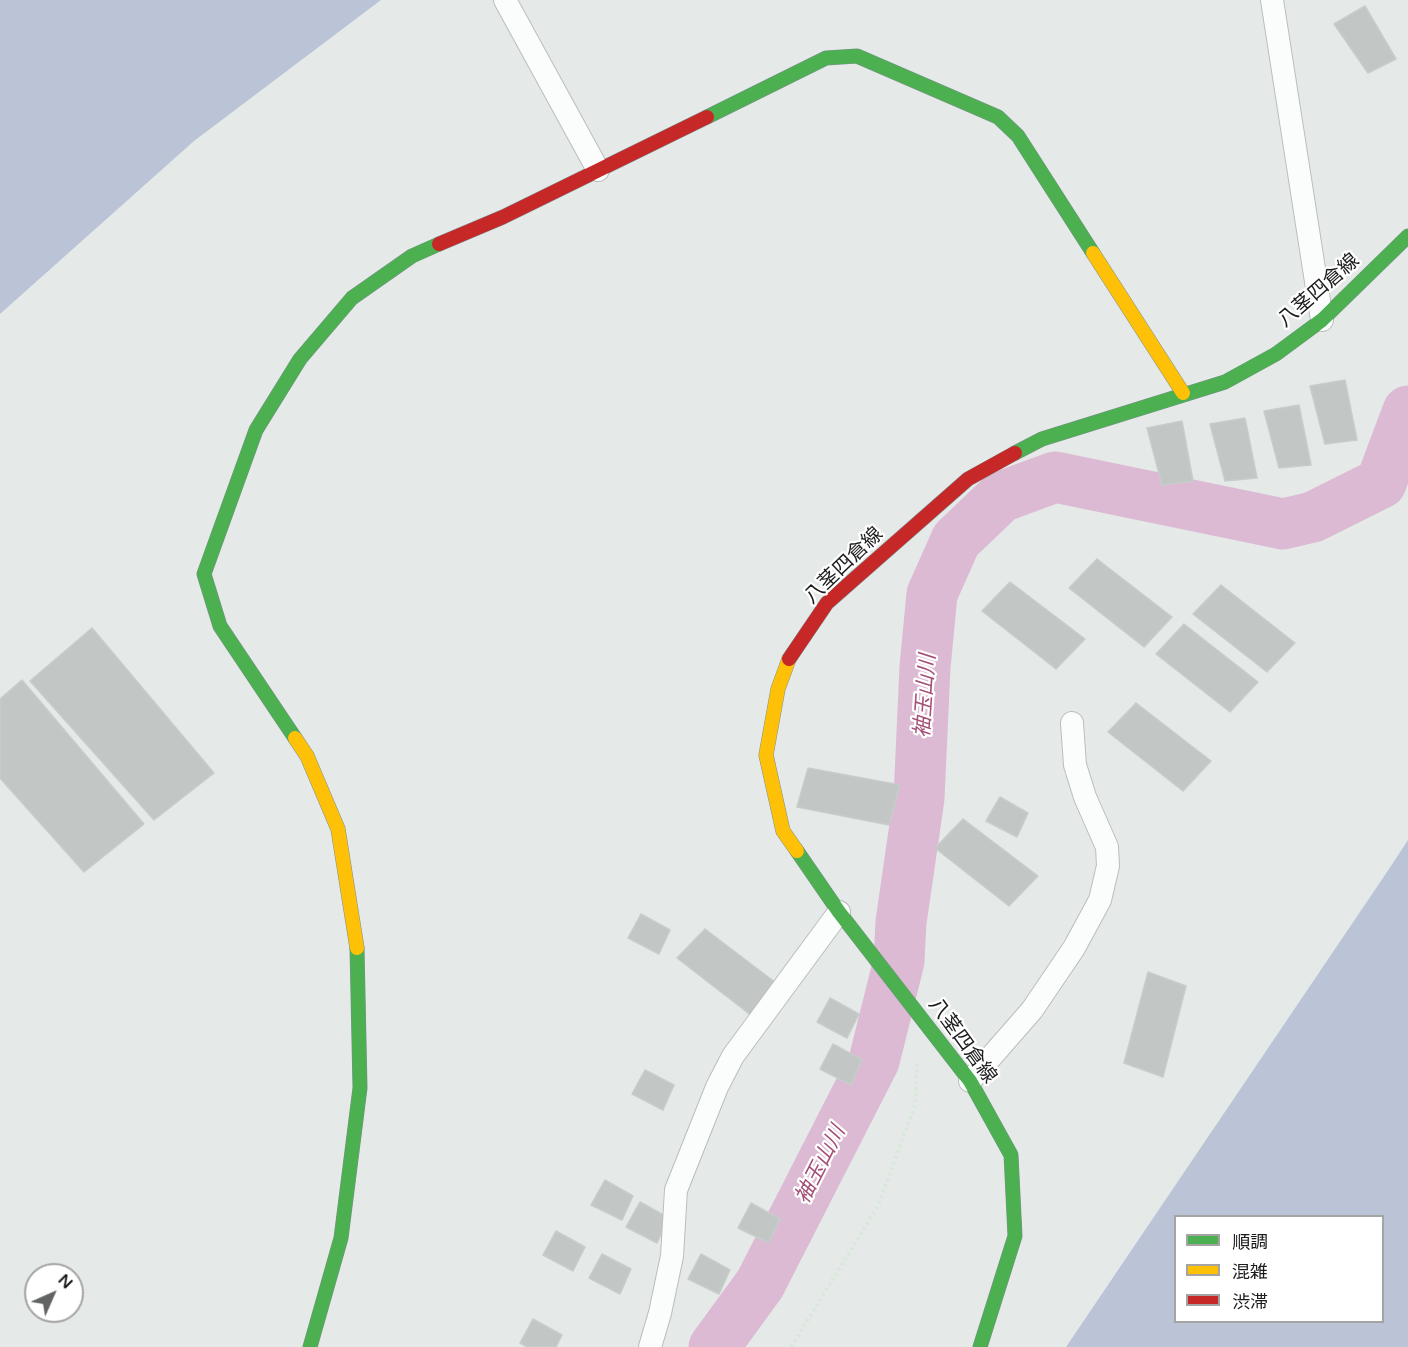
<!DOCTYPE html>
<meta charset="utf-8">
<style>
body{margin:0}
#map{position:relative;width:1408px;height:1347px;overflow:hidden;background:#e5eae9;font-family:"Varela Round","Noto Sans JP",sans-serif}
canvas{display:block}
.legend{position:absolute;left:1174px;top:1215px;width:210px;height:108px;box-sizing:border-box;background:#fff;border:2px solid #a4a4a4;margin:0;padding:8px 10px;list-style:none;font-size:18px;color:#1c1c1c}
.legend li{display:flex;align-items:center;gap:12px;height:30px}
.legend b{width:30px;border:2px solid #a4a4a4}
.north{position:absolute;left:24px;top:1263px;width:60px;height:60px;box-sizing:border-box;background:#fff;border:2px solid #a4a4a4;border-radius:50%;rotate:45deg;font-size:16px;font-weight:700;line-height:24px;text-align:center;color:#1c1c1c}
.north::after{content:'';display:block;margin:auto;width:21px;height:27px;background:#626464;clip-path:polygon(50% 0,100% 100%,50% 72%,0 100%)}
</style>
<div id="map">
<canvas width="1408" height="1347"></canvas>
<ul class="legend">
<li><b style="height:8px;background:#4caf50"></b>順調</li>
<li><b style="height:8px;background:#ffc107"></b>混雑</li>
<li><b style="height:8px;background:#c62828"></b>渋滞</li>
</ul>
<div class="north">N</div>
</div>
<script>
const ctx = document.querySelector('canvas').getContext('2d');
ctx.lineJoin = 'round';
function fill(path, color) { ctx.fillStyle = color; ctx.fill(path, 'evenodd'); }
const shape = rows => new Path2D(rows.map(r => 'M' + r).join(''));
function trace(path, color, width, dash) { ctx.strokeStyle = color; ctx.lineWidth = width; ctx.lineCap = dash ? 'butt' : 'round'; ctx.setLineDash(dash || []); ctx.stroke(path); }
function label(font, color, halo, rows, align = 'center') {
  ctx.font = font + ' "Varela Round","Noto Sans JP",sans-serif'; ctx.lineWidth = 4.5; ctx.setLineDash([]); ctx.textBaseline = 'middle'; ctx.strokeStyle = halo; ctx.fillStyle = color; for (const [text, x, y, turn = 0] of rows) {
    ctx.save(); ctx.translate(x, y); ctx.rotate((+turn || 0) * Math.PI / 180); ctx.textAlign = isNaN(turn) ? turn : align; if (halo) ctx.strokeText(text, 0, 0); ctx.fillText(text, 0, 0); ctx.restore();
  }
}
fill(shape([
 [0,0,381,0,194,141,0,314],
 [1408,840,1408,1347,1066,1347,1389,869],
 [1176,1216,1382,1216,1382,1322,1176,1322]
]), '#bbc4d7');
trace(shape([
 [714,1347,760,1284,874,1061,899,961,901,922,919,798,925,667,932,594,956,540,1001,497,1055,477,1283,524,1313,517,1381,483,1408,411]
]), '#dcbad3', 51);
const building = shape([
 [1365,6,1396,59,1368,73,1334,24,1365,6],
 [1345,380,1357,440,1325,444,1310,386,1345,380],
 [1299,405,1311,465,1279,468,1264,411,1299,405],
 [1245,418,1257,478,1225,481,1210,424,1245,418],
 [1182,421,1193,481,1162,485,1147,428,1182,421],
 [1097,559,1172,617,1144,647,1069,588,1097,559],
 [1010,582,1085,639,1056,669,982,611,1010,582],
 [1221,585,1295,643,1267,672,1193,614,1221,585],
 [1184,624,1258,682,1230,712,1156,654,1184,624],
 [92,628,214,773,154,820,30,681,92,628],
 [22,680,144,824,84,872,0,778,0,699,22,680],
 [1136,703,1211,761,1183,791,1108,732,1136,703],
 [808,768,900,785,889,825,797,807,808,768],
 [1000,797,1028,813,1017,837,986,821,1000,797],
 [963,819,1038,876,1009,906,935,848,963,819],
 [641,914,670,930,659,954,628,938,641,914],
 [705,929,780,986,752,1016,677,958,705,929],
 [1148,972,1186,986,1163,1077,1124,1063,1148,972],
 [830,998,859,1014,847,1038,817,1022,830,998],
 [833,1044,862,1060,851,1085,820,1069,833,1044],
 [645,1070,674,1085,663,1110,632,1094,645,1070],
 [605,1180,633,1196,622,1220,591,1205,605,1180],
 [640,1202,669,1218,657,1243,626,1227,640,1202],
 [751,1203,780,1219,769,1243,738,1228,751,1203],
 [556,1231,585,1247,573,1271,543,1255,556,1231],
 [602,1254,631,1269,620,1294,589,1278,602,1254],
 [701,1254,730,1270,719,1294,688,1279,701,1254],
 [533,1319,562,1335,556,1347,527,1347,520,1343,533,1319]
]);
fill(building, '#c2c7c5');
trace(building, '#c6cdca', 1.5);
const street = shape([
 [505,0,598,170],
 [1272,0,1322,320],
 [970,1081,1032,1010,1074,948,1100,900,1108,866,1107,847,1085,797,1075,765,1072,723],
 [650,1347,660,1313,672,1256,676,1190,717,1087,733,1056,839,912]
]);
const fast = shape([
 [707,117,826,58,857,56,998,117,1018,136,1093,253],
 [1015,453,1042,439,1225,382,1276,354,1322,320,1408,236],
 [295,738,220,626,204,574,256,430,300,359,352,298,412,256,439,244],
 [797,851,839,912,970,1081,1011,1155,1015,1236,980,1347],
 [310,1347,341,1238,360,1088,357,948]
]);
const slow = shape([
 [1093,253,1183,393],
 [789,659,778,689,766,755,783,831,797,851],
 [295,738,307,756,338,829,357,948]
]);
const jam = shape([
 [439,244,503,217,707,117],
 [789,659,827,603,968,479,1015,453]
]);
trace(street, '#bbbdbd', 24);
trace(fast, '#7f9092', 15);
trace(slow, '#7f9092', 15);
trace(jam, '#7f9092', 15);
trace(shape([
 [791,1347,878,1206,915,1105,917,1062]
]), '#d9e8db', 4, [3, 3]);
trace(street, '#fbfcfc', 22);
trace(fast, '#4caf50', 14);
trace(slow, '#ffc107', 14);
trace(jam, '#c62828', 14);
label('20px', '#1c1c1c', '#fff', [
 ["八茎四倉線",1319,291,-41],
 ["八茎四倉線",844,566,-44],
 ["八茎四倉線",962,1041,54]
]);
label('italic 21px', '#a44f76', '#fff', [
 ["袖玉山川",926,696,-86],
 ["袖玉山川",821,1165,-63]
]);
</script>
